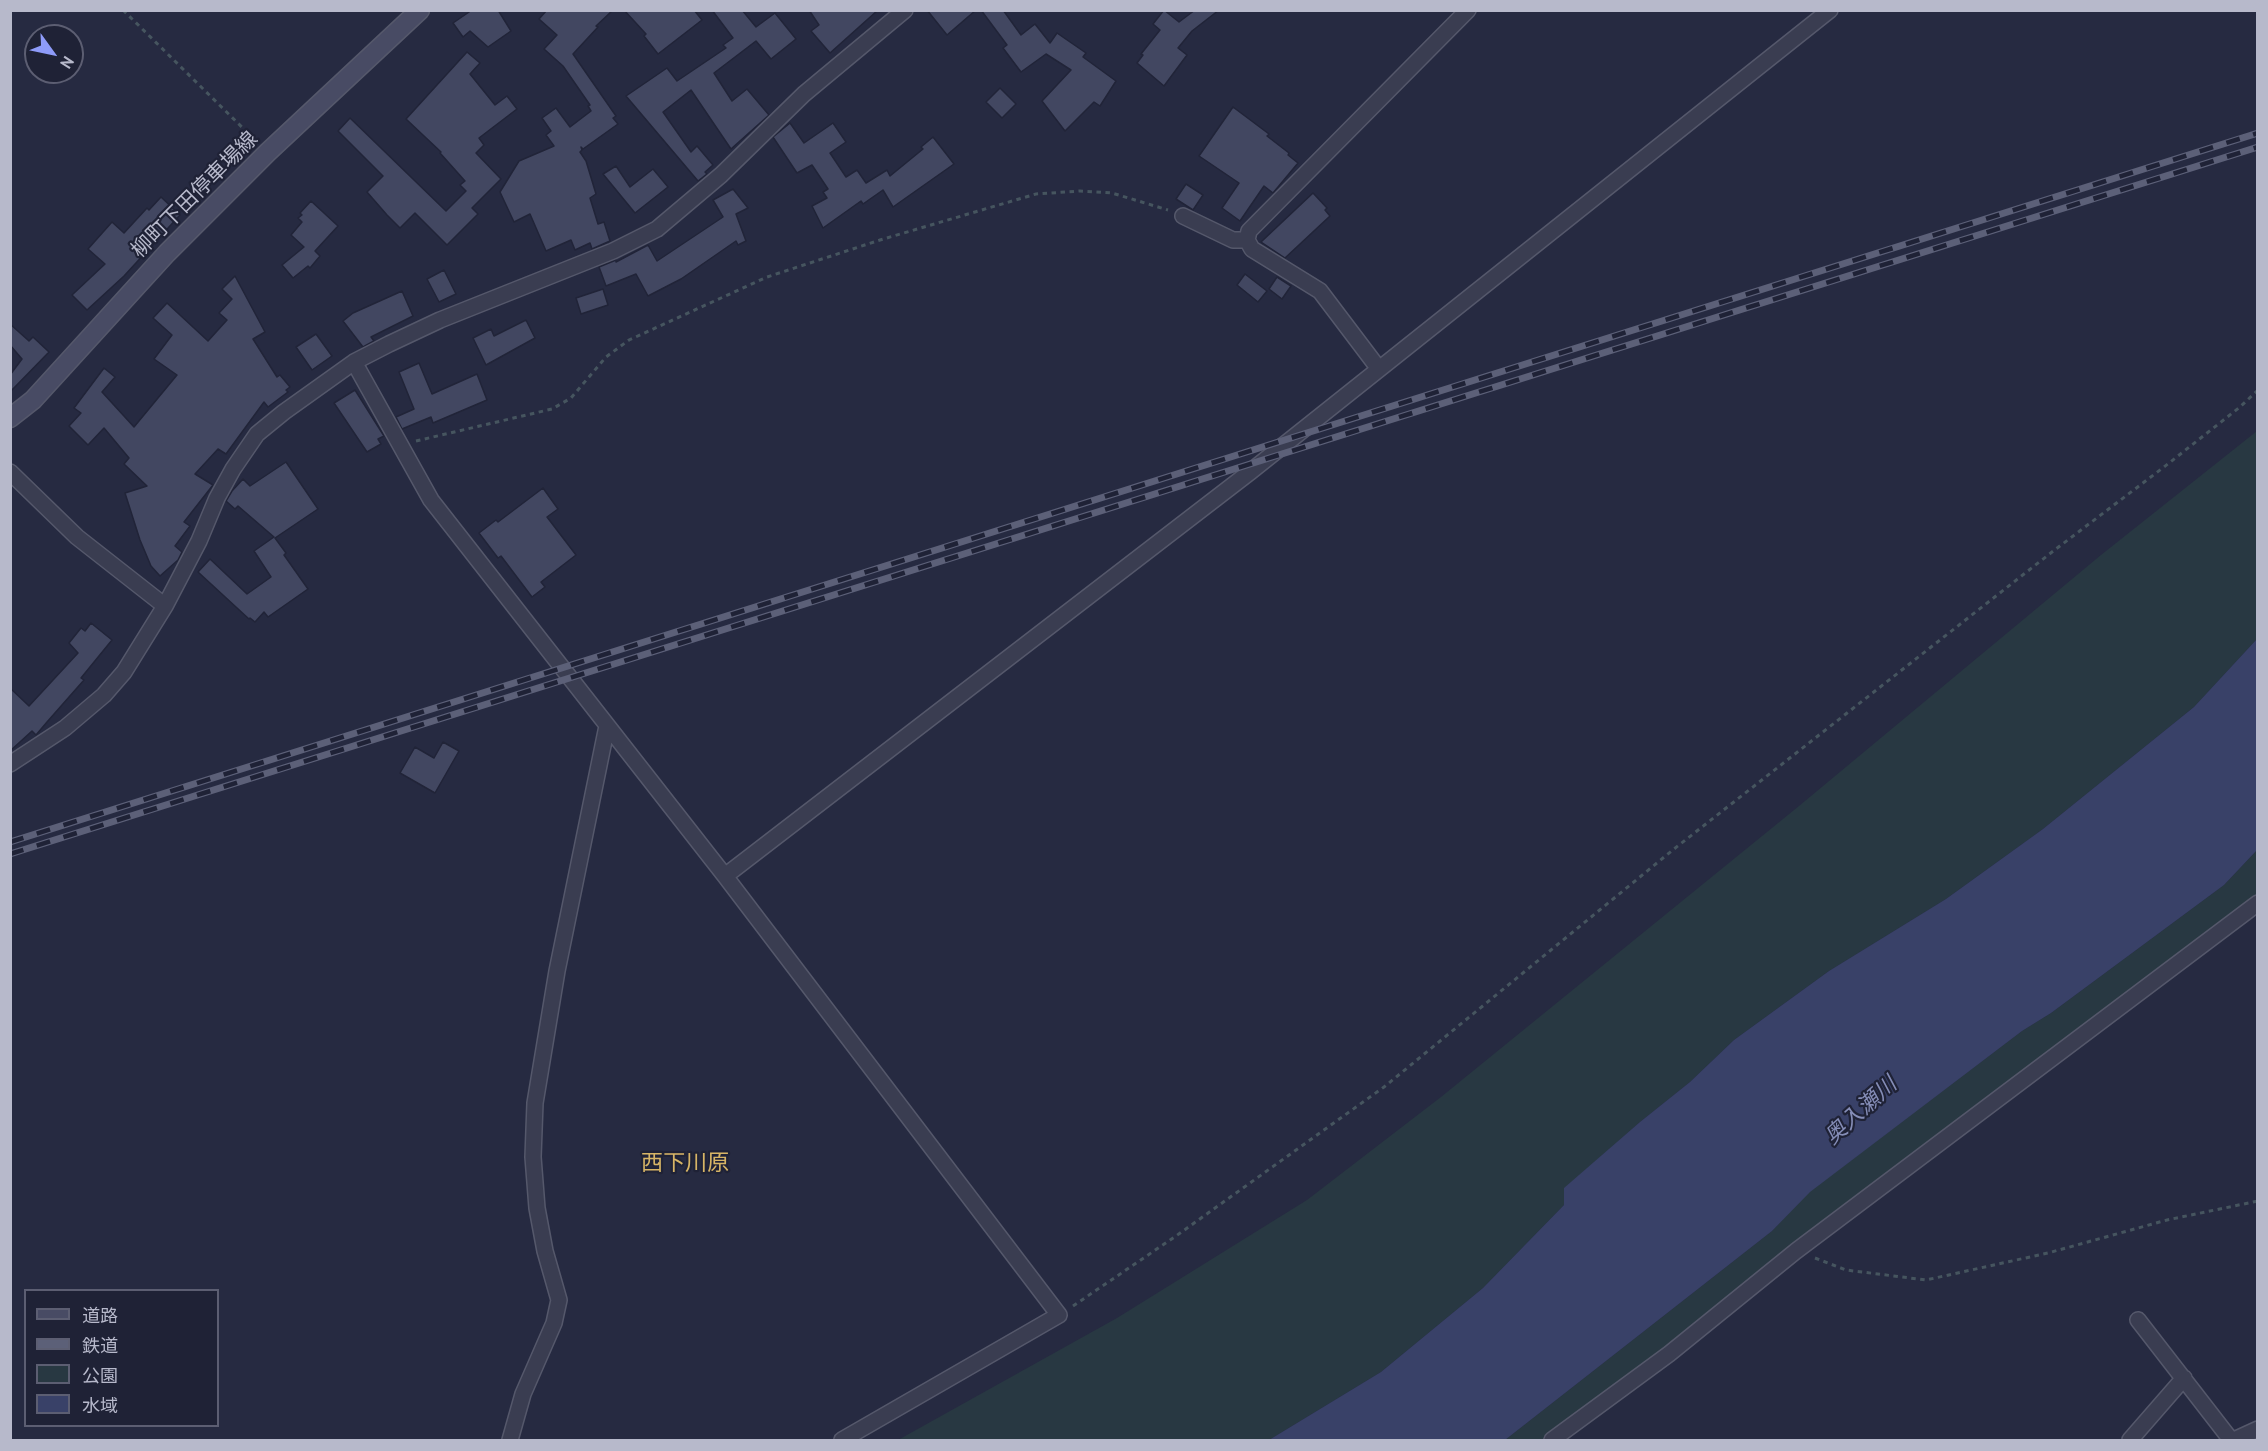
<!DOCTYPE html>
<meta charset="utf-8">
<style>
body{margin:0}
#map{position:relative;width:2268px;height:1451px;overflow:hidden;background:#262a41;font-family:"PT Sans","Noto Sans JP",sans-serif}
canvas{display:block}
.frame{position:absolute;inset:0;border:12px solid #b7b9cb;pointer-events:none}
.legend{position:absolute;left:24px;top:1289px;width:195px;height:138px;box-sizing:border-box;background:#1f2236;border:2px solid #5c5e72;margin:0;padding:8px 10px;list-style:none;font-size:18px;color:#b7b9cb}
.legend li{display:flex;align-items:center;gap:12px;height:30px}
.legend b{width:30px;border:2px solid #5c5e72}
.north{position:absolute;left:24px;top:24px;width:60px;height:60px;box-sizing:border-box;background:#1f2236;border:2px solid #5c5e72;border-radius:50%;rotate:123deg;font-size:16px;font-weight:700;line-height:24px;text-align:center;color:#b7b9cb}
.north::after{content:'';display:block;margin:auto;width:21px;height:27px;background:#8e9bf9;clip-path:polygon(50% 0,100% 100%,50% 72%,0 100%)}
</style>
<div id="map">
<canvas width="2268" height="1451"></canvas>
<div class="frame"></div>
<ul class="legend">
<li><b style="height:8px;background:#484b64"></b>道路</li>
<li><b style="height:8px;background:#5c6078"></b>鉄道</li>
<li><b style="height:16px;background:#283842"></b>公園</li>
<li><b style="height:16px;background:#394168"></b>水域</li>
</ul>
<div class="north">N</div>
</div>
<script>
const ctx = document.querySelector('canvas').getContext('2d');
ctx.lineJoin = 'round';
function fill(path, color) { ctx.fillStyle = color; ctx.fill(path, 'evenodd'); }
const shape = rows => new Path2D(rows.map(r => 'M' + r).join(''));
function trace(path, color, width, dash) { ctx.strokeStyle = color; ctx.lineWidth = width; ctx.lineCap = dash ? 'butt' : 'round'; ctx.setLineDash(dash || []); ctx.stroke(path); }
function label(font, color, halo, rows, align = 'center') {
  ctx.font = font + ' "PT Sans","Noto Sans JP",sans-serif'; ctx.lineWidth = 4.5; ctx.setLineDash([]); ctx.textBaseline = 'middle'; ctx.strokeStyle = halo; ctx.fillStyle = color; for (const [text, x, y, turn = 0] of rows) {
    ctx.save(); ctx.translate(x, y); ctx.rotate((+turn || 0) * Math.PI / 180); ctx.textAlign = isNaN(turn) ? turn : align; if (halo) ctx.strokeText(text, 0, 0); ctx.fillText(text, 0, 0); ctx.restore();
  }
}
fill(shape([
 [2257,431,2257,639,2194,707,2043,829,1946,899,1829,971,1734,1040,1690,1082,1640,1122,1565,1188,1564,1205,1483,1288,1381,1372,1269,1440,898,1440,1117,1318,1307,1200,1441,1097,1799,806,2101,555],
 [2257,850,2257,896,1563,1426,1542,1440,1505,1440,1772,1231,1809,1192,2022,1031,2051,1013,2224,885]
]), '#283842');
fill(shape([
 [2257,639,2257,850,2224,885,2051,1013,2022,1031,1810,1192,1772,1231,1505,1440,1269,1440,1381,1372,1483,1288,1564,1205,1564,1188,1640,1122,1690,1082,1734,1040,1829,971,1946,899,2043,829,2194,707]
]), '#394168');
const building = shape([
 [472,10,498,10,511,31,488,47,470,31,463,37,453,23,472,10],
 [547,10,613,10,596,26,598,27,573,54,616,116,613,118,618,124,583,149,581,147,582,150,580,152,586,161,596,194,590,198,598,224,604,222,610,241,592,249,590,243,575,250,571,240,546,251,530,214,514,222,500,192,519,161,554,146,546,135,551,131,542,118,556,108,570,127,591,111,588,106,590,105,563,66,544,49,557,35,539,19,547,10],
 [624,10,694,10,702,20,658,54,644,36,646,34,624,10],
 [712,10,742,10,756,27,775,13,796,39,771,59,756,41,714,73,732,101,747,89,769,115,731,149,691,90,663,112,691,152,697,146,713,165,705,172,707,174,698,181,626,96,667,68,677,81,726,48,723,45,733,38,712,10],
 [809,10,878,10,830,53,811,31,819,25,809,10],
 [927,10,976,10,947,35,927,10],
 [981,10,1003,10,1021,35,1035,24,1050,43,1057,33,1086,53,1083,57,1116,81,1100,106,1094,102,1065,131,1042,101,1071,70,1046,54,1021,72,1003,48,1007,45,981,10],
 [1164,10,1179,22,1195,10,1219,10,1192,31,1178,48,1187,55,1164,86,1137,63,1143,55,1141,54,1160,30,1153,24,1164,10],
 [467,52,480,63,470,74,495,105,507,96,517,109,479,138,484,145,476,153,501,179,472,208,478,214,447,245,415,213,400,228,387,215,367,192,383,176,338,131,350,118,446,211,466,191,460,185,465,181,440,153,441,152,406,119,467,52],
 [1000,88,1016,104,1002,118,986,102,1000,88],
 [1233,107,1269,134,1267,136,1289,153,1288,155,1298,163,1273,193,1264,186,1240,221,1222,208,1239,183,1199,156,1233,107],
 [790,123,804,143,833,123,846,142,830,153,846,177,857,170,866,183,887,170,890,176,923,149,921,147,933,137,954,164,893,207,883,190,863,204,861,201,823,228,812,206,827,198,823,192,828,189,812,165,797,173,773,137,790,123],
 [616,166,630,187,653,169,668,187,635,213,603,174,616,166],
 [1186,184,1203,195,1193,210,1176,199,1186,184],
 [733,189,748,208,736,214,746,241,738,245,736,241,681,279,648,296,636,274,606,286,599,267,616,260,616,262,648,245,657,261,723,217,713,200,733,189],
 [1313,193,1327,208,1325,210,1330,216,1285,258,1261,242,1313,193],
 [161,197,180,215,124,276,87,310,72,295,105,264,88,249,112,222,124,233,147,208,149,210,161,197],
 [311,201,338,226,315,251,320,256,310,268,308,266,293,278,282,265,304,247,291,235,302,222,298,218,302,215,300,213,311,201],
 [444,270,456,294,439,302,427,279,444,270],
 [1245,274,1267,291,1258,302,1237,285,1245,274],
 [235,276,265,332,253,339,277,377,280,375,290,387,286,390,288,392,268,407,264,402,226,454,218,449,195,474,213,485,184,522,190,526,175,546,182,552,178,560,160,576,151,566,140,540,125,493,147,486,124,464,129,458,104,428,88,445,69,426,81,413,74,408,104,368,115,377,102,392,134,427,177,375,154,359,172,335,153,318,167,303,208,341,227,320,219,313,232,299,222,289,235,276],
 [1277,277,1291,286,1282,299,1269,289,1277,277],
 [603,289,608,305,581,314,576,298,603,289],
 [402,291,413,316,371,337,374,341,363,347,343,321,353,313,402,291],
 [526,320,535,338,486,365,473,338,491,329,494,336,526,320],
 [10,324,29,341,33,337,49,352,10,392,10,375,22,359,10,345,10,324],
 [316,334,332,356,312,370,296,347,316,334],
 [419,363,432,394,477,374,487,400,433,423,431,417,402,429,396,417,414,409,399,372,419,363],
 [355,390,384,436,378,439,381,444,367,452,334,403,355,390],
 [286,462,318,509,275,538,286,553,284,555,308,589,268,617,264,612,255,622,250,618,249,619,198,572,210,559,247,594,271,577,254,551,274,537,238,506,235,509,226,501,232,491,243,479,250,486,286,462],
 [543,488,558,509,547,517,576,555,541,582,545,587,532,597,501,556,498,558,479,533,496,520,498,522,543,488],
 [91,623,112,640,81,678,84,680,47,722,36,735,32,731,10,751,10,688,29,706,78,653,69,643,81,628,85,631,91,623],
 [443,742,459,751,435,793,400,773,415,747,434,758,443,742]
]);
fill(building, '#424761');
trace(building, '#212438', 1.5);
const street = shape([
 [1183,216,1233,240,1247,240],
 [354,362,431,500,725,876,1059,1315,842,1440],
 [1379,369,1320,291,1252,249,1247,240,1249,231,1468,10],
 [10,472,77,537,165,606],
 [10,764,65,728,104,695,124,672,165,606,199,541,217,498,233,469,257,434,284,412,354,362,389,344,440,320,613,251,657,229,721,175,804,94,905,10],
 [725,876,1250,472,1830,10],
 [2138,1320,2231,1440],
 [510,1440,523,1394,554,1323,559,1300,545,1251,537,1208,533,1157,535,1103,557,971,607,726],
 [1552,1440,1669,1354,1796,1251,2258,903],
 [2130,1440,2184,1378],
 [2234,1440,2258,1429]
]);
const secondary = shape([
 [10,418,33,400,167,253,268,152,420,10]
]);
trace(street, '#55586b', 18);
trace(secondary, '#55586b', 21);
trace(shape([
 [123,10,256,141],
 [416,441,552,409,571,398,606,357,629,340,767,277,880,240,1036,194,1080,191,1112,193,1168,210],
 [1815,1258,1846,1270,1926,1280,2048,1253,2167,1220,2258,1201],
 [1073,1306,1176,1236,1384,1087,1674,849,2052,552,2164,467,2240,407,2258,390]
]), '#46555f', 3, [4.5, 4.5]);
trace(street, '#3a3d51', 15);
trace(secondary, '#484b64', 18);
const rail = shape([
 [10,842,2258,133],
 [10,854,2258,147]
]);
trace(rail, '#5c6078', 7);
trace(rail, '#1f2236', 4.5, [14]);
label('21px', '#b7b9cb', '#1f2236', [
 ["柳町下田停車場線",195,195,-45]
]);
label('italic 22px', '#858db7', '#1f2236', [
 ["奥入瀬川",1861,1111,-42]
]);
label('22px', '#d7b566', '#1f2236', [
 ["西下川原",685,1164]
]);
</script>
